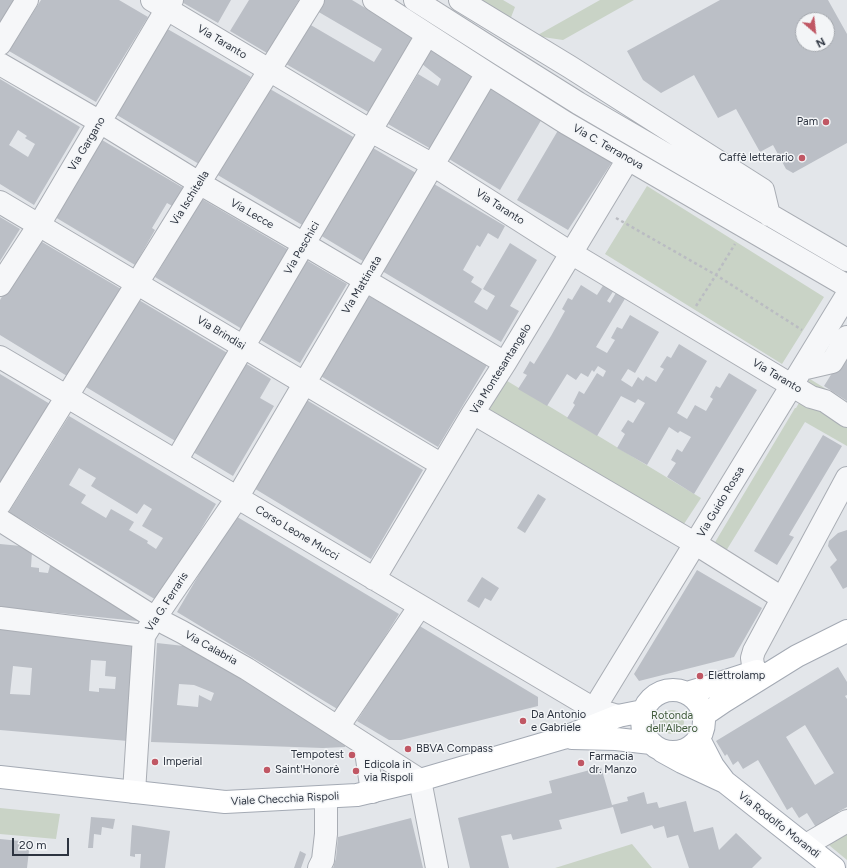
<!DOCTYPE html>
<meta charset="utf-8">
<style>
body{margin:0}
#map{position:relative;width:847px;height:868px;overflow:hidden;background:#e3e6ea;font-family:Figtree,sans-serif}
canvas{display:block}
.north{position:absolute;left:795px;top:12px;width:40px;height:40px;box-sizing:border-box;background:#f3f5f7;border:1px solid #a4a8ae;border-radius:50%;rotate:152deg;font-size:11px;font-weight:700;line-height:16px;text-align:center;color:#2d3440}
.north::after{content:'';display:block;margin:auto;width:14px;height:18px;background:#c05764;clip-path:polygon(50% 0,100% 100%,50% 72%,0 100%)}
.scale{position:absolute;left:12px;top:838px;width:57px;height:18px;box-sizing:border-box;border:2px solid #2d3440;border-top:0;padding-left:5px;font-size:12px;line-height:14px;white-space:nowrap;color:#2d3440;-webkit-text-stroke:3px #f3f5f7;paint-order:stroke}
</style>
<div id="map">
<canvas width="847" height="868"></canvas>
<div class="north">N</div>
<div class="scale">20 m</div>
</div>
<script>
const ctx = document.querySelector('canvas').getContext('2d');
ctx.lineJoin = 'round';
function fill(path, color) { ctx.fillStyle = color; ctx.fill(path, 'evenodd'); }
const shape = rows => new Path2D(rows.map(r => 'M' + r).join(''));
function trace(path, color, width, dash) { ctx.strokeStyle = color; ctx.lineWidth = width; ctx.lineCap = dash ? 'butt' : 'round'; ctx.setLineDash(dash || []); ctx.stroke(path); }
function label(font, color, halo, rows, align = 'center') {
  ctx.font = font + ' Figtree,sans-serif'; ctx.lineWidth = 3; ctx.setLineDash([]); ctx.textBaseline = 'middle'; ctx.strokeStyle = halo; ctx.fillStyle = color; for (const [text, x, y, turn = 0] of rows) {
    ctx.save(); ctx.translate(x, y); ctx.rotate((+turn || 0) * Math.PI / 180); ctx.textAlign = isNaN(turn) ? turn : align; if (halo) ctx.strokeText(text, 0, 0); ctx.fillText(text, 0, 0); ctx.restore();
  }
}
fill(shape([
 [478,0,503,0,515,7,510,20],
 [600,0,634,0,563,40,536,36],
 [647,186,824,297,782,364,605,254],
 [499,376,701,498,680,530,478,409],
 [810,379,847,402,847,446,805,422,726,551,714,544,795,408,796,408,799,403,796,401],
 '660 722a12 12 0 1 1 24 0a12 12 0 1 1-24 0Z',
 [0,808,60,814,56,839,0,834],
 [847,827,847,860,824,841],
 [632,844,652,868,555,868]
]), '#c9d3c6');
fill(shape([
 [0,0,16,0,0,27],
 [41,0,119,0,148,17,96,102,9,51],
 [180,0,231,0,218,23,180,1],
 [249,0,299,0,267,53,230,31],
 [323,0,352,0,415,38,370,113,286,64,309,24,374,62,382,49,317,11],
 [720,0,828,0,847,34,847,143,793,173,786,169,773,145,760,152,736,109,718,118,694,75,661,93,643,80,627,51],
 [803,20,827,20,827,44,803,44],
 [164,27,251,77,199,164,112,112],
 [431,49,475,75,431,149,388,124,418,74,438,86,441,79,422,64],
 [0,79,80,127,34,205,0,184],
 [18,130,27,136,25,138,35,144,28,157,9,145],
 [492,86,543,117,500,190,449,159],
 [270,89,355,138,304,226,216,174],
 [560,127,614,159,568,230,517,200],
 [97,137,185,189,174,207,167,203,152,228,155,230,135,265,50,214],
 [373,148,416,173,363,261,320,235],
 [434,184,505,226,498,239,488,233,480,247,477,245,463,270,474,277,471,282,482,289,474,302,487,310,495,296,483,289,510,243,537,260,510,306,519,311,501,342,382,271],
 [202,199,289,250,242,329,155,277],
 [0,217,20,229,0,261],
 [37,239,121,289,67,376,0,335,0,300],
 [306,260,347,284,300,363,259,339],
 [604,284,614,290,607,301,610,303,617,291,626,297,596,347,607,353,615,340,611,338,617,327,622,329,630,315,659,332,635,373,628,369,621,380,632,387,638,377,643,381,646,376,656,382,664,369,660,367,667,356,671,358,679,344,707,361,677,413,687,419,695,405,706,411,713,399,710,397,716,386,720,388,729,373,757,390,694,494,667,477,676,463,671,460,677,449,682,452,691,437,680,431,678,433,669,427,647,465,617,448,625,434,621,431,628,420,633,423,645,403,638,399,635,403,621,396,597,436,567,418,575,405,573,403,579,391,584,394,597,373,603,377,606,371,598,366,594,372,592,370,588,377,581,373,576,380,567,374,547,406,518,389,527,375,523,373,530,361,534,364,551,336,565,311,562,309,568,298,572,300,581,285,597,295],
 [367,295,487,365,438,447,319,375],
 [139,300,229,354,177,442,86,387],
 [847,349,847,401,824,386],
 [245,363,271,379,260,398,274,406,233,476,193,452],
 [0,374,50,404,0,486],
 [305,399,423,470,371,559,252,487],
 [69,416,216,504,158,601,9,512],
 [79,468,96,478,91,486,137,514,144,504,152,509,142,526,163,538,156,549,147,543,148,541,129,530,134,522,111,509,106,518,81,503,86,495,69,485],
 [823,435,842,446,789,535,794,537,777,565,754,551],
 [538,494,546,499,525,533,517,528],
 [234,515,399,614,339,710,177,612],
 [847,530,847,587,843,589,830,567,837,560,828,546,829,541,838,533],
 [0,544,21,546,32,552,31,567,39,568,39,572,48,573,51,562,136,615,137,621,0,607],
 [697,570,762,608,734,657,639,681,634,674],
 [482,577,499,588,491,601,485,598,479,608,467,601],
 [418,625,538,697,538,706,401,740,389,740,357,721],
 [0,627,135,642,128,741,0,730],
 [91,660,106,661,105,676,116,677,115,689,99,688,99,692,89,691],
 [13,666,32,668,30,695,10,694],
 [157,643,184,646,211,659,346,740,345,747,323,748,151,742],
 [179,684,194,685,214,693,211,701,199,695,198,707,177,705],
 [838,667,847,682,847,695,845,696,847,699,847,807,838,812,840,815,817,829,807,813,799,818,792,807,787,810,758,760,743,769,738,761,733,765,727,754,725,756,716,741],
 [805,725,834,773,815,785,786,737],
 [601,767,612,805,628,801,627,797,644,792,647,804,657,802,659,808,686,801,694,832,713,827,719,850,736,833,762,858,752,868,689,868,678,835,667,838,664,826,654,829,652,825,621,834,613,807,559,820,562,829,513,840,511,834,501,836,509,868,470,868,458,818,552,793,549,781],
 [91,817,115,819,113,829,102,827,101,835,94,834,93,848,88,848],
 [411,818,423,868,333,868,336,858,338,837],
 [132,825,170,831,165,868,140,868,141,854,135,854,135,857,130,856],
 [0,839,30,842,27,868,0,868],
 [300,851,306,854,301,868,294,868]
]), '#bbbfc6');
const minor = shape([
 [152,0,371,131,433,165,571,253,811,397,825,401,847,416],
 [374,0,487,73,566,123,847,286],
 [415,0,500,54,578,103,847,260],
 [460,0,570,67,763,190,769,215],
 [0,44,27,0],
 [0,64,100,122,199,183,304,244,505,363],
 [0,202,442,465],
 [0,285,39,225,172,0],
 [0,357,66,396,594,709,618,716],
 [802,369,832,362,847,337],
 [473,413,696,544,782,598],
 [176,461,427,35],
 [0,504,313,0],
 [0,520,155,618,182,632,247,669,420,780,437,868],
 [374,579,473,413,505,363,628,159],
 [0,618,144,636],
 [755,671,753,665,752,658,754,651,847,478],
 [594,709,847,295],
 [338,727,420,606],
 [365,745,372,792],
 [134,792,144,636,155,618,237,498,487,73],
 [806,845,847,821],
 [319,868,323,860,326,834,326,797]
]);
const major = shape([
 '642 721a31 31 0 1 1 62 0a31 31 0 1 1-62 0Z',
 [687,693,717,684,757,671],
 [704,715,723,702,797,656,847,631],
 [572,738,616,739,651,743],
 [699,739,713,766,725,782],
 [662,751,682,762,725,782,834,868],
 [0,777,225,802,357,795,420,780,563,738,618,716,643,711]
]);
trace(minor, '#a9adb4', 24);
trace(major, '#a4aab4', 24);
trace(shape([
 [616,218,716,275,802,330],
 [696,306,716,275,735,244]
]), '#babcc2', 2.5, [3, 3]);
trace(minor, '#f6f7f9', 22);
trace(major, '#fff', 22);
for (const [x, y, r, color] of [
 [826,122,4,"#c05764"],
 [802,158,4,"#c05764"],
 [700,676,4,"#c05764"],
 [523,721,4,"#c05764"],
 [408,749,4,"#c05764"],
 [352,755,4,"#c05764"],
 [155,762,4,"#c05764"],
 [581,763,4,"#c05764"],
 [267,770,4,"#c05764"],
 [356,771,4,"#c05764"]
]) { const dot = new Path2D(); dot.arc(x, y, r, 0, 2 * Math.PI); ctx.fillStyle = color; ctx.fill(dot); trace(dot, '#f3f5f7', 1.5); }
label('11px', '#2d3440', '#f3f5f7', [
 ["Via Taranto",222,42,31],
 ["Via Gargano",87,144,-59],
 ["Via C. Terranova",608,147,30],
 ["Via Ischitella",190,198,-58],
 ["Via Taranto",500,207,33],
 ["Via Lecce",252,214,30],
 ["Via Peschici",302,248,-60],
 ["Via Mattinata",362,285,-59],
 ["Via Brindisi",221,333,31],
 ["Via Montesantangelo",501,369,-58],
 ["Via Taranto",777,376,31],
 ["Via Guido Rossa",721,502,-59],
 ["Corso Leone Mucci",297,533,31],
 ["Via G. Ferraris",167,602,-57],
 ["Via Calabria",211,648,29],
 ["Viale Checchia Rispoli",285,799,-3],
 ["Via Rodolfo Morandi",779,825,38]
]);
label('11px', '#2d3440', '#f3f5f7', [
 ["Pam",818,122,"right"],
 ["Caffè letterario",794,158,"right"],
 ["Elettrolamp",708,676],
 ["Da Antonio",531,715],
 ["e Gabriele",531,728],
 ["BBVA Compass",416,749],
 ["Tempotest",344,755,"right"],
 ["Farmacia",589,757],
 ["dr. Manzo",589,770],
 ["Imperial",163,762],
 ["Edicola in",364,765],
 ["via Rispoli",364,778],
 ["Saint'Honorè",275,770]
], 'left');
label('11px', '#415b3c', '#f3f5f7', [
 ["Rotonda",672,716],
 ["dell'Albero",672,729]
]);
</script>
